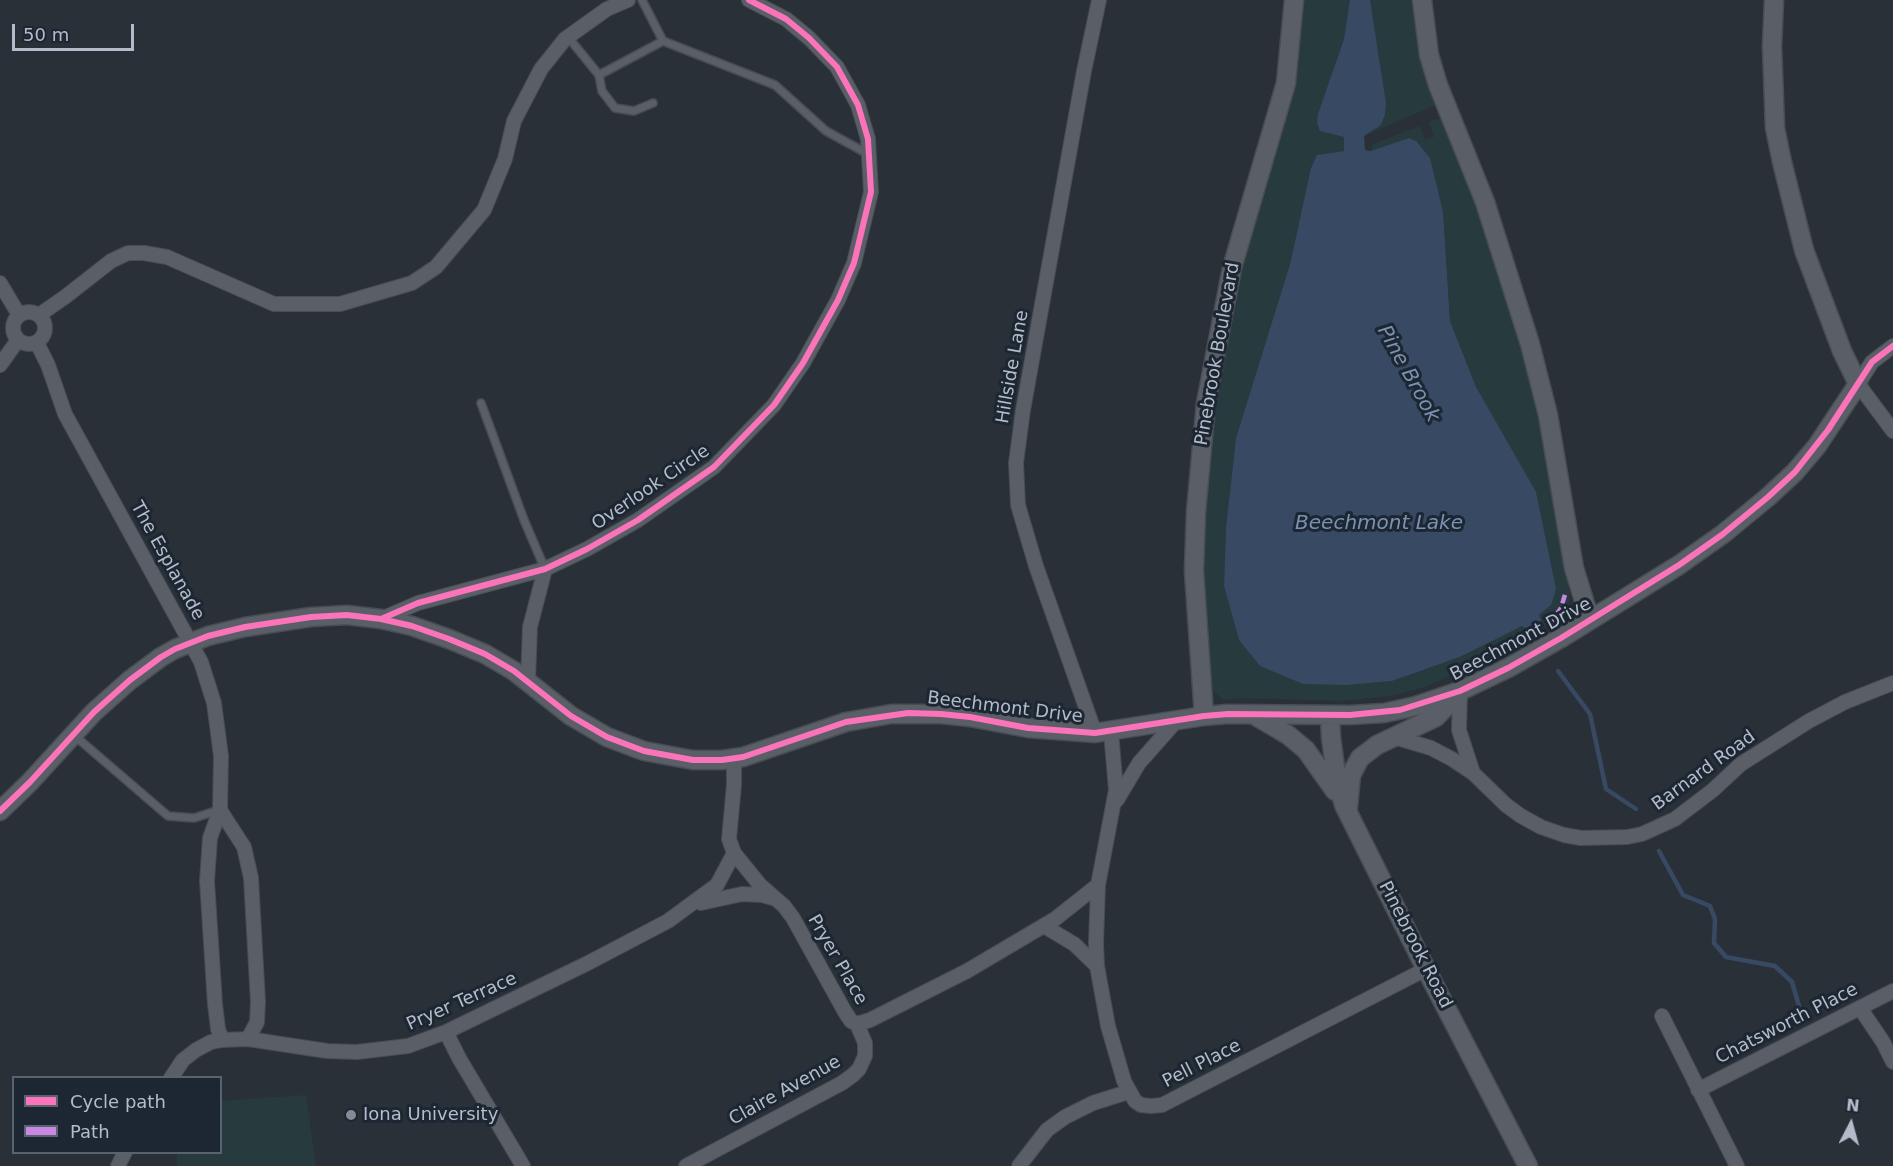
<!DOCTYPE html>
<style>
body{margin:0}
#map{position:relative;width:1893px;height:1166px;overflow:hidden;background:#2a3038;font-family:"DejaVu Sans",sans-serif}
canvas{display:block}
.legend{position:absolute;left:12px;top:1076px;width:210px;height:78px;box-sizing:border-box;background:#1d2633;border:2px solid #59626f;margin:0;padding:8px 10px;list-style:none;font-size:18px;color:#b4bcc9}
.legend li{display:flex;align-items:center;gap:12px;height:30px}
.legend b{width:30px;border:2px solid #59626f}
.north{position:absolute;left:1821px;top:1094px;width:60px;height:60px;-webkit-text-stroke:4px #1d2633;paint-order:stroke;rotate:6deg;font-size:16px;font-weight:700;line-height:24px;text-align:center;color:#b4bcc9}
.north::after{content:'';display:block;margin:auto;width:21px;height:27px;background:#b4bcc9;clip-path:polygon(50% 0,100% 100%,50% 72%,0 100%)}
.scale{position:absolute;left:12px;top:24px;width:122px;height:27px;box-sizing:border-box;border:3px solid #b4bcc9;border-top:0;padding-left:8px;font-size:18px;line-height:21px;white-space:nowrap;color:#b4bcc9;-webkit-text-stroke:4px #1d2633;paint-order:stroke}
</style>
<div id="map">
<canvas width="1893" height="1166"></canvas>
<ul class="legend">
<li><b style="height:8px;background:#fb73b8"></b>Cycle path</li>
<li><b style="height:8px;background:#c787e3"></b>Path</li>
</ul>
<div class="north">N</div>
<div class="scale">50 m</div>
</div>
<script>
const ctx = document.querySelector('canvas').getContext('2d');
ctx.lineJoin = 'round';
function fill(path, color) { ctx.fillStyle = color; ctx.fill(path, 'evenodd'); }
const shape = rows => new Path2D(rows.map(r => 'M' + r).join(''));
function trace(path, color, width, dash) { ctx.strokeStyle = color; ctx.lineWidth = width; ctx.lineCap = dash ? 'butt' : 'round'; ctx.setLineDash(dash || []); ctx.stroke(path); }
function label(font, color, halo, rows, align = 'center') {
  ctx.font = font + ' "DejaVu Sans",sans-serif'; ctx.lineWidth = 6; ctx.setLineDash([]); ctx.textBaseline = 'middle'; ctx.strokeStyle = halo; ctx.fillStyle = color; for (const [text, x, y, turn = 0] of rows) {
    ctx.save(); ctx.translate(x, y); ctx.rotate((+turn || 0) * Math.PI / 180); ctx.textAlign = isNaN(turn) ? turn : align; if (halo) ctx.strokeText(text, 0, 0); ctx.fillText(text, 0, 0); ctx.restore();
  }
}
fill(shape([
 [1301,0,1350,0,1344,39,1332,73,1320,131,1344,136,1344,151,1317,155,1311,168,1290,264,1236,438,1226,527,1224,586,1239,640,1260,666,1347,685,1392,681,1461,657,1522,625,1528,630,1529,634,1520,639,1521,642,1428,686,1396,695,1344,701,1246,698,1223,700,1212,690,1200,585,1211,402],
 [1370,0,1415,0,1438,104,1364,136,1381,125,1385,115,1386,104],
 [1440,118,1471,183,1539,403,1564,549,1569,590,1569,605,1565,616,1551,627,1549,623,1544,626,1539,615,1551,605,1476,387,1450,321,1443,212,1371,151,1373,144,1420,126,1425,140,1434,137,1429,122],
 [306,1095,316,1166,177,1166,177,1153,220,1152,221,1101]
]), '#273a3e');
fill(shape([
 [1350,0,1370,0,1386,103,1385,115,1381,125,1364,136,1365,150,1371,151,1409,138,1416,141,1430,158,1443,212,1450,321,1476,387,1536,492,1556,589,1551,605,1539,615,1542,622,1528,630,1522,626,1460,657,1392,681,1347,685,1303,684,1260,666,1239,640,1224,586,1226,527,1236,438,1290,264,1311,168,1317,155,1344,151,1344,137,1320,131,1317,123,1318,114,1344,39]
]), '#384963');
trace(shape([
 [1558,671,1590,714,1606,789,1636,809],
 [1659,851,1683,895,1710,906,1715,919,1714,943,1726,957,1775,966,1792,982,1799,1006]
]), '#384963', 4.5);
const service = shape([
 [568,37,599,75,602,91,615,108,634,111,653,103],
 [663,41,775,85,826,131,868,154],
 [599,75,663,41,642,0],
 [481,403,524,520,545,569],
 [75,736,168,816,194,818,219,810]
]);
const minor = shape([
 [0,283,19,315],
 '13 328a16 16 0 1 1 32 0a16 16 0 1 1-32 0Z',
 [39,315,65,297,111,261,128,253,144,253,167,257,274,304,340,304,412,283,436,267,484,210,505,159,514,121,541,69,565,39,607,9,628,0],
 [37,343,48,365,65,414,201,662,214,703,221,756,220,810,210,838,207,881,215,1004,218,1029,222,1040],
 [1893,346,1872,362,1858,384,1893,431],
 [0,365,18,340],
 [381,619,418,603,545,569,587,549,638,520,714,467,774,405,803,363,838,300,854,263,871,192,868,139,858,105,837,67,809,38,786,19,749,0],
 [528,680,530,627,545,569],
 [1460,691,1459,730,1473,773],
 [1111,732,1116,790,1098,885,1096,943,1097,966,1108,1026,1124,1081,1135,1101,1141,1105,1151,1106,1162,1105,1426,969],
 [1095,733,1036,566,1018,505,1016,463,1023,410,1084,71,1099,0],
 [1394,737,1431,748,1452,759,1473,773,1506,805,1521,816,1541,827,1564,835,1581,838,1627,837,1642,834,1675,819,1713,790,1741,764,1809,721,1845,702,1893,683],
 [734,759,734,785,729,839,734,853,760,885,784,906,793,918,845,1012,851,1021,857,1024,870,1020,967,971,1055,919,1098,885],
 [1117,800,1139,763,1178,719],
 [220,810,244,847,251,878,258,1002,257,1022,248,1039],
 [701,903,742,894,762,895,773,898],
 [1044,926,1074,944,1097,966],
 [1860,1008,1883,1042,1893,1062],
 [1662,1016,1737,1166],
 [446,1032,459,1058,523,1166],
 [171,1078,183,1060,196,1050,211,1042,222,1040,248,1039,327,1051,357,1052,408,1046,446,1032,588,963,668,921,717,885,734,853],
 [1698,1090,1893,991],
 [118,1166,125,1152],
 [686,1166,842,1083,853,1075,859,1069,865,1056,865,1043,857,1024],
 [1019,1166,1047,1130,1065,1117,1093,1103,1128,1092]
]);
const tertiary = shape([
 [1422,0,1429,55,1438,85,1485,202,1530,344,1548,415,1574,568,1590,620],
 [1254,715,1288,735,1306,750,1335,791],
 [1330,715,1331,737,1336,775,1344,805,1426,969,1528,1166],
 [1204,716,1194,571,1196,512,1206,403,1232,268,1286,83,1294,0],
 [1348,807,1351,775,1360,758,1377,745,1436,717,1460,692],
 [0,811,30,782,94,712,130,680,161,657,175,649,208,636,245,627,311,617,347,615,381,619,412,626,449,639,485,654,514,671,571,716,607,737,644,751,693,760,722,760,743,757,846,722,891,714,941,714,970,717,1028,728,1095,733,1204,716,1228,714,1350,715,1384,713,1416,706,1460,691,1508,668,1561,638,1679,565,1723,534,1768,497,1795,472,1817,446,1858,384,1842,351,1804,250,1782,162,1775,128,1772,46,1774,0]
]);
trace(service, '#484c53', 10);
trace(minor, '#484c53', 16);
trace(tertiary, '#484c53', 21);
trace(service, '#5a5e66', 7);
trace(minor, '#5a5e66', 14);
trace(tertiary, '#5a5e66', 18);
trace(shape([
 [1548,626,1561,608,1566,591]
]), '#c787e3', 4.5, [9, 4.5]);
trace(shape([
 [381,619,418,603,545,569,587,549,638,520,714,467,774,405,803,363,838,300,854,263,871,192,868,139,858,105,837,67,809,38,786,19,749,0],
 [0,811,30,782,94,712,130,680,161,657,175,649,208,636,245,627,311,617,347,615,381,619,412,626,449,639,485,654,514,671,571,716,607,737,644,751,693,760,722,760,743,757,846,722,908,713,941,714,970,717,1028,728,1095,733,1204,716,1228,714,1350,715,1400,710,1460,691,1508,668,1561,638,1679,565,1723,534,1768,497,1795,472,1828,430,1872,362,1893,346]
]), '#fb73b8', 6);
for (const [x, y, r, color] of [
 [351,1115,6,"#848b96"]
]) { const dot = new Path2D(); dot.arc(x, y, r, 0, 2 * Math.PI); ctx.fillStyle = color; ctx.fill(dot); trace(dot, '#1d2633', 2); }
label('18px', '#b4bcc9', '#1d2633', [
 ["Pinebrook Boulevard",1218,354,-80],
 ["Hillside Lane",1013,367,-80],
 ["Overlook Circle",651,488,-34],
 ["The Esplanade",167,561,61],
 ["Beechmont Drive",1521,640,-28],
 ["Beechmont Drive",1005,708,7],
 ["Barnard Road",1704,771,-36],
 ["Pinebrook Road",1415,945,63],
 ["Pryer Place",837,960,60],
 ["Pryer Terrace",462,1002,-24],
 ["Chatsworth Place",1787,1024,-27],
 ["Pell Place",1202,1064,-27],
 ["Claire Avenue",785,1091,-29]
]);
label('18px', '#b4bcc9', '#1d2633', [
 ["Iona University",363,1115]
], 'left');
label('italic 20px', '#7c92b1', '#1d2633', [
 ["Pine Brook",1408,374,61],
 ["Beechmont Lake",1379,524]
]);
</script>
